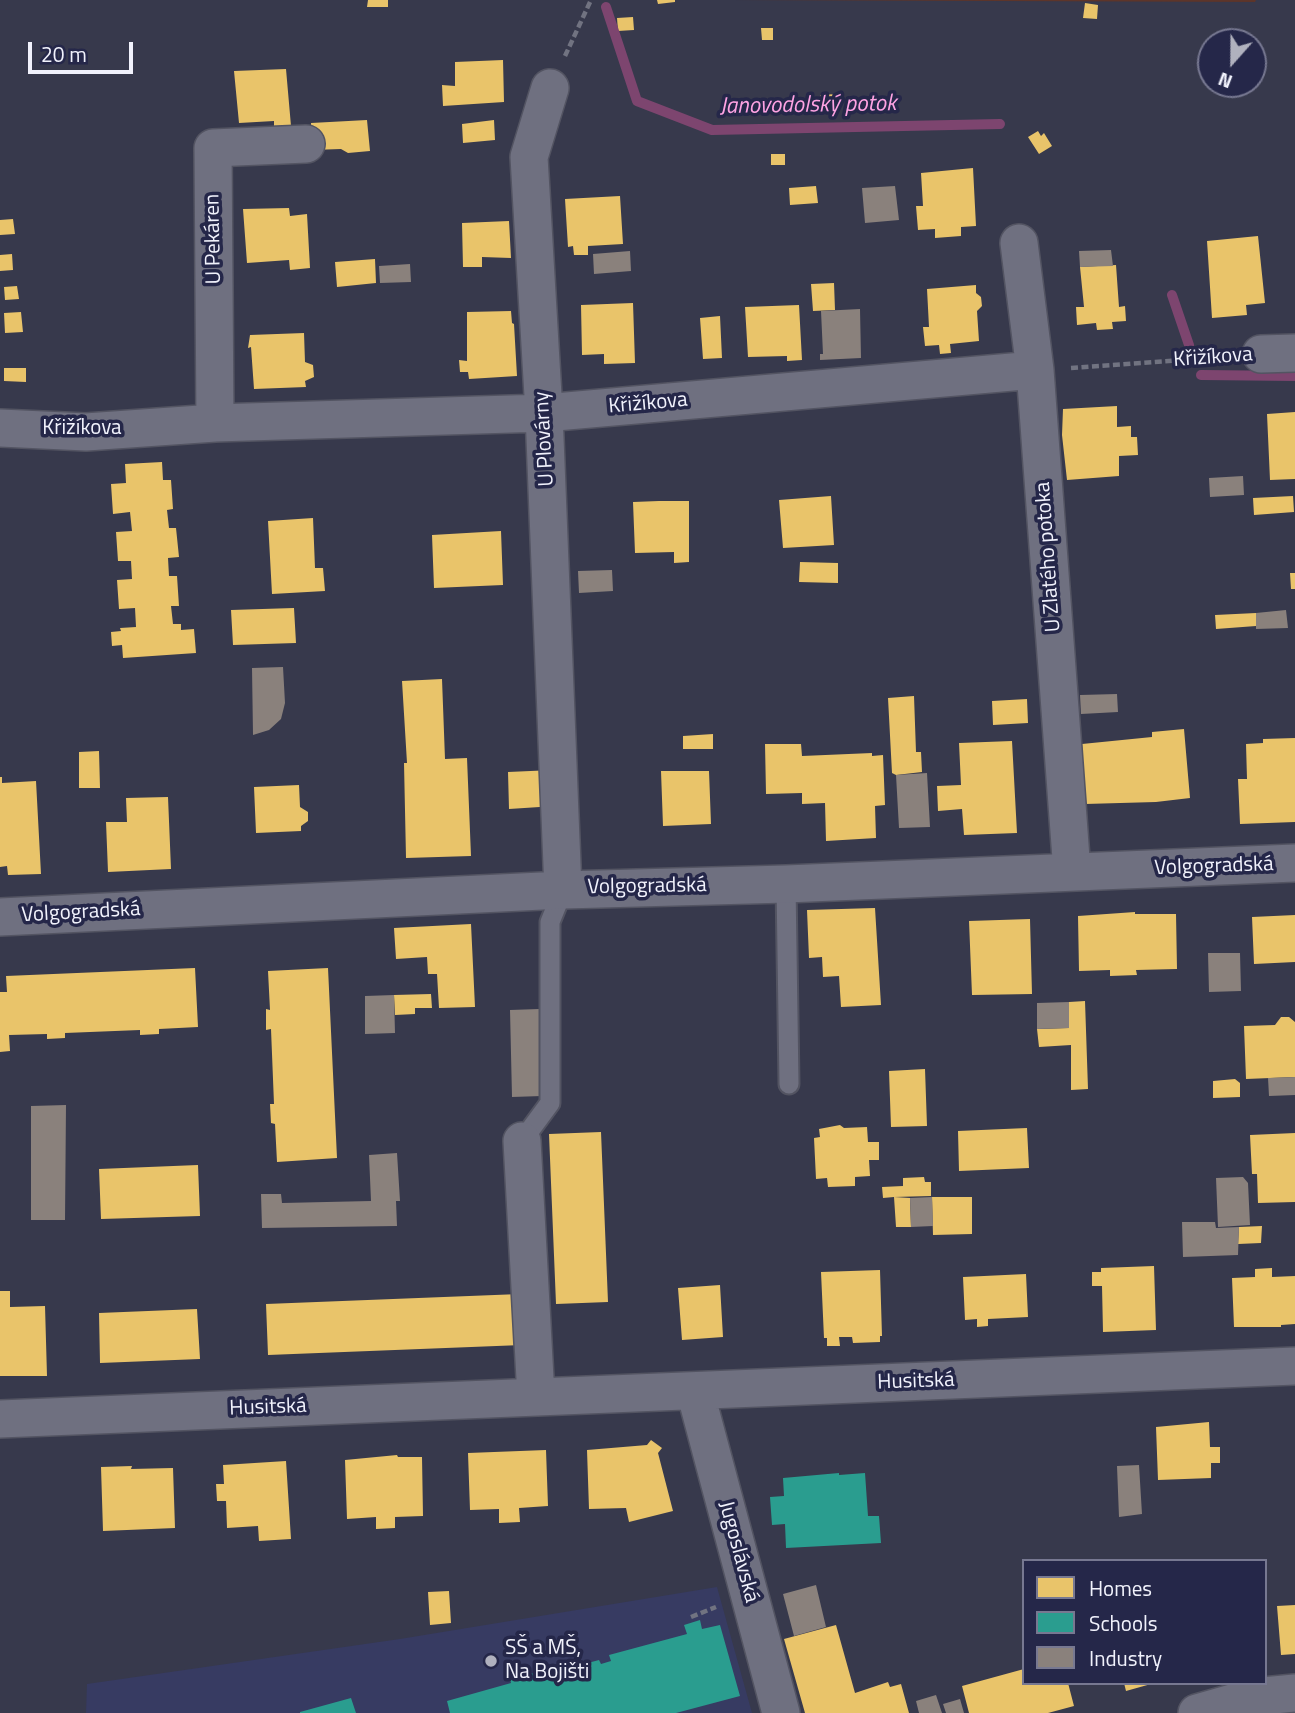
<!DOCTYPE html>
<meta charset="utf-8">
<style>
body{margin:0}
#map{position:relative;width:1295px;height:1713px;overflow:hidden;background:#37394c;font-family:"Titillium Web",sans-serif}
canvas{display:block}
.legend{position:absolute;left:1022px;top:1559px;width:245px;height:126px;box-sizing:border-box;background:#252749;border:2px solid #777891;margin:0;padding:9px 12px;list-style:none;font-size:21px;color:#f1f2fc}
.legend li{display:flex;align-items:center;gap:14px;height:35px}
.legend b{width:35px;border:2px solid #777891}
.north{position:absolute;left:1197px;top:28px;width:70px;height:70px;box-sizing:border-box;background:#252749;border:2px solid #777891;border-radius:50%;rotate:201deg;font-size:19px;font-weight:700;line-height:28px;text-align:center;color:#f1f2fc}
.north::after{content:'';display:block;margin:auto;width:24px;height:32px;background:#b0b1be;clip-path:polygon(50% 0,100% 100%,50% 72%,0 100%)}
.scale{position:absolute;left:28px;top:42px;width:105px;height:32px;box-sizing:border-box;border:4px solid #f1f2fc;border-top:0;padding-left:9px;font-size:21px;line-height:24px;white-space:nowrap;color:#f1f2fc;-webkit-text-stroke:5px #252749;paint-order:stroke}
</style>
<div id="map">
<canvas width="1295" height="1713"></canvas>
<ul class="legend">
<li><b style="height:19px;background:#e9c46a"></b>Homes</li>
<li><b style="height:19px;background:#2a9d8f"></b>Schools</li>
<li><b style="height:19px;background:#8a817c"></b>Industry</li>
</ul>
<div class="north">N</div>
<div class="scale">20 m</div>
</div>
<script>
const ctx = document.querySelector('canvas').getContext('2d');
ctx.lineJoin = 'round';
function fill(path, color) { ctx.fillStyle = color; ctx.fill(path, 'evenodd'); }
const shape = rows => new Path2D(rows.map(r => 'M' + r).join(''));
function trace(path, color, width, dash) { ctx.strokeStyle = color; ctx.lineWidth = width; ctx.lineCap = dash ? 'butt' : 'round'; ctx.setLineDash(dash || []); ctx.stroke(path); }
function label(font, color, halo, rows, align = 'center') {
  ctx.font = font + ' "Titillium Web",sans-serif'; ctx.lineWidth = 7; ctx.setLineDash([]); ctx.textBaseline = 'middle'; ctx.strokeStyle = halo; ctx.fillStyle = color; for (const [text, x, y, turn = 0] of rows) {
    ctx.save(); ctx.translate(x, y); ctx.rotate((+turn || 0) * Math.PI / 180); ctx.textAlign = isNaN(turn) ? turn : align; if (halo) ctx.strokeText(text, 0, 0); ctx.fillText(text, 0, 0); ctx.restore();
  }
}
fill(shape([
 [717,1587,752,1713,86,1713,87,1684,400,1639]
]), '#373b62');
fill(shape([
 [735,0,1256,0,1255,2]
]), '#5d352a');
fill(shape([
 [368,0,388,0,388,7,367,7],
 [657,0,675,0,675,2,658,4],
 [1085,3,1098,5,1097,19,1083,18],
 [633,17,634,30,618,31,617,18],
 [761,28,773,28,773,40,762,40],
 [1231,36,1246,36,1246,42,1231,42],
 [503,60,504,102,443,106,442,85,455,86,455,62],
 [286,69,291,126,274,128,274,121,239,123,234,71],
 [837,94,838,107,821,110,820,95],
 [367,120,370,151,348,153,341,149,312,150,311,123],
 [494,120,495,140,463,143,462,124],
 [1038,131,1041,136,1044,133,1052,146,1039,154,1028,137],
 [771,154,785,154,785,165,771,165],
 [973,168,976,226,961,227,961,236,935,238,935,229,918,230,916,206,923,206,921,173],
 [816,186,818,203,790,205,789,188],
 [620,196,623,244,588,246,588,255,574,255,573,246,568,247,565,199],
 [289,208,290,216,307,214,310,268,290,270,289,260,247,263,243,209],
 [13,219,15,234,0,235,0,220],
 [509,221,511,258,482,257,482,267,463,267,462,223],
 [1258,236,1265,303,1246,305,1247,315,1212,318,1207,241],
 [12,254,13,270,0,271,0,255],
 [375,259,376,283,337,287,335,262],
 [1116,265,1119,307,1125,306,1126,321,1112,322,1113,329,1097,330,1096,323,1077,325,1076,307,1084,307,1080,267],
 [834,283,835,310,813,311,811,284],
 [976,285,976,293,981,297,982,306,977,311,979,341,950,344,951,353,940,354,939,345,925,346,923,327,929,327,927,289],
 [17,286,19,299,5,300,4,287],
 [633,303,635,363,604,364,604,354,582,355,581,305],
 [799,305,802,360,787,361,787,356,748,357,745,307],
 [511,311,512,323,514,324,517,376,469,379,468,372,460,372,459,360,467,361,467,312],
 [21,312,23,332,5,333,4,313],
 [720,316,722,358,703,359,700,318],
 [304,333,305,362,313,365,314,377,305,381,306,387,254,389,251,347,248,348,250,335],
 [4,368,26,368,26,382,4,381],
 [1117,406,1117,427,1131,426,1131,437,1137,437,1138,455,1119,456,1119,476,1067,480,1062,435,1063,409],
 [1295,412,1295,479,1270,480,1267,414],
 [162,462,163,480,171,480,173,509,167,510,169,528,176,528,179,557,168,558,169,576,177,576,179,606,171,606,173,624,181,624,181,630,194,629,196,653,123,658,122,645,112,646,111,632,121,631,120,628,136,627,135,608,119,609,117,580,132,579,131,561,118,561,116,532,132,531,130,512,113,514,111,484,126,483,125,464],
 [831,496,834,545,783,548,779,500],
 [1293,496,1294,512,1254,515,1253,498],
 [659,501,689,501,689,562,674,563,674,552,635,553,633,502],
 [313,518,315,568,323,568,325,591,272,594,268,521],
 [501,531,503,585,434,588,432,535],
 [800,562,838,563,838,583,799,582],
 [1290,573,1295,573,1295,589,1291,589],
 [294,608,296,643,233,645,231,610],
 [1256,613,1256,626,1216,629,1215,615],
 [442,679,445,759,467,758,471,856,406,858,404,763,407,763,402,681],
 [914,696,916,752,921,752,922,772,896,775,892,773,888,698],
 [1027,699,1028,723,993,725,992,701],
 [1184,729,1190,798,1156,802,1085,804,1082,744,1152,737,1152,732],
 [713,734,713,749,683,749,683,736],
 [1295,738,1295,822,1240,824,1238,779,1247,779,1246,744,1263,743,1263,739],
 [1012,741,1017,833,964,835,962,809,938,811,937,786,961,785,959,743],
 [765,744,801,744,802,756,872,753,872,756,883,755,885,805,875,806,876,838,826,841,825,803,802,804,802,793,766,794],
 [99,751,100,788,79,788,79,752],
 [553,770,555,806,509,809,508,772],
 [661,771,709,771,711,824,663,826],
 [0,777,2,777,2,783,36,781,41,874,8,875,7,866,0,867],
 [299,785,300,807,308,812,308,821,301,826,301,831,256,833,254,787],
 [168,797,171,869,108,872,106,822,127,822,126,798],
 [875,908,881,1005,841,1007,839,976,823,977,822,957,809,958,807,910],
 [1135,912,1135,914,1176,914,1177,969,1136,970,1137,975,1110,976,1110,970,1079,971,1078,916],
 [1295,915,1295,962,1254,964,1252,917],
 [1030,919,1032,994,972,995,969,921],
 [471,924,475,1007,439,1008,437,974,428,974,427,957,396,959,394,928],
 [195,968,198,1027,159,1029,159,1034,140,1035,140,1030,65,1033,65,1038,47,1039,47,1034,9,1035,10,1051,0,1052,0,992,7,992,6,976],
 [328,968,337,1158,277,1162,275,1124,271,1123,270,1104,274,1104,271,1029,266,1030,266,1009,270,1010,268,971],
 [431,994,432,1008,415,1008,415,1014,395,1015,394,995],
 [1085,1001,1088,1089,1071,1090,1071,1045,1039,1047,1037,1029,1069,1028,1069,1002],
 [1281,1017,1289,1017,1295,1022,1295,1077,1246,1079,1244,1026,1275,1025],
 [925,1069,927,1126,891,1127,889,1071],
 [1235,1079,1240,1083,1240,1097,1213,1098,1213,1081],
 [840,1125,844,1128,867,1127,868,1142,879,1142,879,1160,869,1160,870,1176,855,1177,855,1186,828,1187,827,1178,816,1179,814,1138,820,1137,819,1129],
 [1027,1128,1029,1168,959,1171,958,1131],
 [601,1132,608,1302,556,1304,549,1134],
 [1295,1133,1295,1202,1258,1203,1257,1174,1252,1174,1250,1135],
 [198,1165,200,1216,101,1219,99,1169],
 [924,1177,925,1182,931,1182,931,1196,894,1197,910,1198,911,1227,896,1227,894,1197,883,1198,882,1187,903,1186,903,1178],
 [932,1197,972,1197,972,1234,933,1235],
 [1262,1226,1261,1243,1238,1244,1239,1227],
 [1154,1266,1156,1330,1103,1332,1102,1286,1092,1286,1092,1272,1101,1272,1101,1268],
 [1272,1268,1272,1277,1295,1276,1295,1324,1281,1325,1281,1327,1234,1327,1232,1278,1255,1277,1255,1269],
 [880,1270,882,1336,880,1336,880,1342,853,1343,852,1337,839,1337,840,1346,827,1346,827,1338,824,1338,821,1272],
 [1026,1274,1028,1317,988,1319,988,1326,977,1327,977,1319,965,1320,963,1277],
 [720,1285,723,1337,682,1340,678,1288],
 [0,1291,10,1291,10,1307,45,1306,47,1376,0,1376],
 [520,1294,522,1345,268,1355,266,1304],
 [197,1309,200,1359,100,1363,99,1313],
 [1209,1422,1210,1447,1220,1447,1220,1463,1211,1463,1211,1478,1158,1480,1156,1427],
 [651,1440,662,1448,658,1453,673,1511,629,1522,626,1508,589,1509,587,1450,647,1445],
 [546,1450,548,1506,519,1508,520,1522,499,1523,499,1509,470,1510,468,1453],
 [397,1455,398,1457,422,1457,423,1516,395,1517,395,1528,376,1529,376,1517,347,1519,345,1460],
 [286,1461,291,1539,259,1541,258,1526,227,1528,226,1501,217,1501,216,1484,224,1484,223,1465],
 [132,1466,131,1469,173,1468,175,1528,103,1531,101,1467],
 [449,1591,451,1623,430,1625,428,1592],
 [1295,1605,1295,1654,1281,1655,1277,1606],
 [836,1625,855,1693,888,1682,890,1687,901,1684,909,1713,805,1713,784,1639],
 [1024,1669,1024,1683,1068,1683,1074,1706,1048,1713,969,1713,962,1686],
 [1124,1683,1151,1683,1151,1684,1126,1691]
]), '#e9c46a');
fill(shape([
 [839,1473,839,1475,865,1473,868,1516,879,1516,881,1543,786,1548,785,1524,772,1525,770,1497,784,1496,783,1478],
 [700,1620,702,1629,720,1625,740,1696,676,1713,450,1713,447,1701,511,1683,510,1679,534,1673,535,1677,599,1660,601,1664,611,1661,609,1655,687,1634,684,1625],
 [351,1698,356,1713,300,1713,300,1712]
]), '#2a9d8f');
fill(shape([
 [895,186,899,220,865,223,862,188],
 [1111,250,1113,266,1080,267,1079,251],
 [630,251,631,271,594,274,593,254],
 [410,264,411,282,380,283,379,266],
 [860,309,861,358,820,360,820,354,823,354,821,311],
 [1243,476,1244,495,1210,497,1209,478],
 [612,570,613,591,579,593,578,571],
 [1286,610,1288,628,1256,629,1256,613],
 [283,667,285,703,281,719,269,730,253,735,252,668],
 [1117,694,1118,712,1081,714,1080,695],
 [927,773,930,827,899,828,896,775],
 [1208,953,1240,953,1241,991,1209,992],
 [394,995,395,1033,365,1034,365,996],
 [1069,1002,1069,1028,1037,1029,1037,1003],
 [539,1009,542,1096,512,1097,510,1010],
 [1295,1077,1295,1095,1269,1096,1268,1078],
 [66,1105,65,1220,31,1220,31,1106],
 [397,1153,400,1201,396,1201,397,1226,262,1228,261,1194,281,1194,282,1203,371,1201,369,1155],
 [1243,1177,1248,1183,1250,1225,1218,1227,1216,1178],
 [932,1197,933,1226,911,1227,910,1198],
 [1182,1222,1215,1222,1216,1228,1239,1227,1238,1255,1183,1257],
 [1139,1465,1142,1514,1119,1517,1117,1466],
 [816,1585,826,1627,794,1636,783,1594],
 [936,1695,942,1713,919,1713,916,1701],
 [960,1699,964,1713,946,1713,943,1704]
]), '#8a817c');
trace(shape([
 [606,7,637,101,712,130,1000,124],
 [1172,295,1189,345],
 [1201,375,1295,376]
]), '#7d456f', 10);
const lane = shape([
 [786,884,789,1084],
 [522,1141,550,1103,550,922,563,890]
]);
const street = shape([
 [550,88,529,157,544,413,563,890],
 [1019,243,1035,370,1072,872],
 [1261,354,1295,353],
 [215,423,213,148,306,144],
 [0,428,86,432,215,423,544,413,1035,370],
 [0,917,563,890,786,884,1295,863],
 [522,1141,536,1397],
 [695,1391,781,1713],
 [0,1419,1295,1366],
 [1197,1713,1253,1697,1295,1693]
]);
trace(lane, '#535462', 23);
trace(street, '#535462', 40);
trace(shape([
 [565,56,591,0],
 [1071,368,1226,357],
 [691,1617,716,1607]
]), '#717381', 4.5, [7, 3.5]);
trace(lane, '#6f7080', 19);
trace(street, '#6f7080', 37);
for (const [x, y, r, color] of [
 [491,1661,7,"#b0b1be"]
]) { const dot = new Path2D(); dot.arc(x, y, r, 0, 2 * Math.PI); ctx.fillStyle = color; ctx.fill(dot); trace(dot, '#252749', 2.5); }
label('21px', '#f1f2fc', '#252749', [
 ["U Pekáren",214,239,-91],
 ["Křižíkova",1213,358,-4],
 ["Křižíkova",648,404,-5],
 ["Křižíkova",82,429],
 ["U Plovárny",545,439,-93],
 ["U Zlatého potoka",1049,557,-94],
 ["Volgogradská",1214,867,-2],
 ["Volgogradská",647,887,-1],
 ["Volgogradská",81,913,-3],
 ["Husitská",916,1382,-2],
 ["Husitská",268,1408,-2],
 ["Jugoslávská",738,1552,75]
]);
label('21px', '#f1f2fc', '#252749', [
 ["SŠ a MŠ,",505,1649],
 ["Na Bojišti",505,1673]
], 'left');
label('italic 23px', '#fea3e3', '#252749', [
 ["Janovodolský potok",808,106,-1]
]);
</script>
